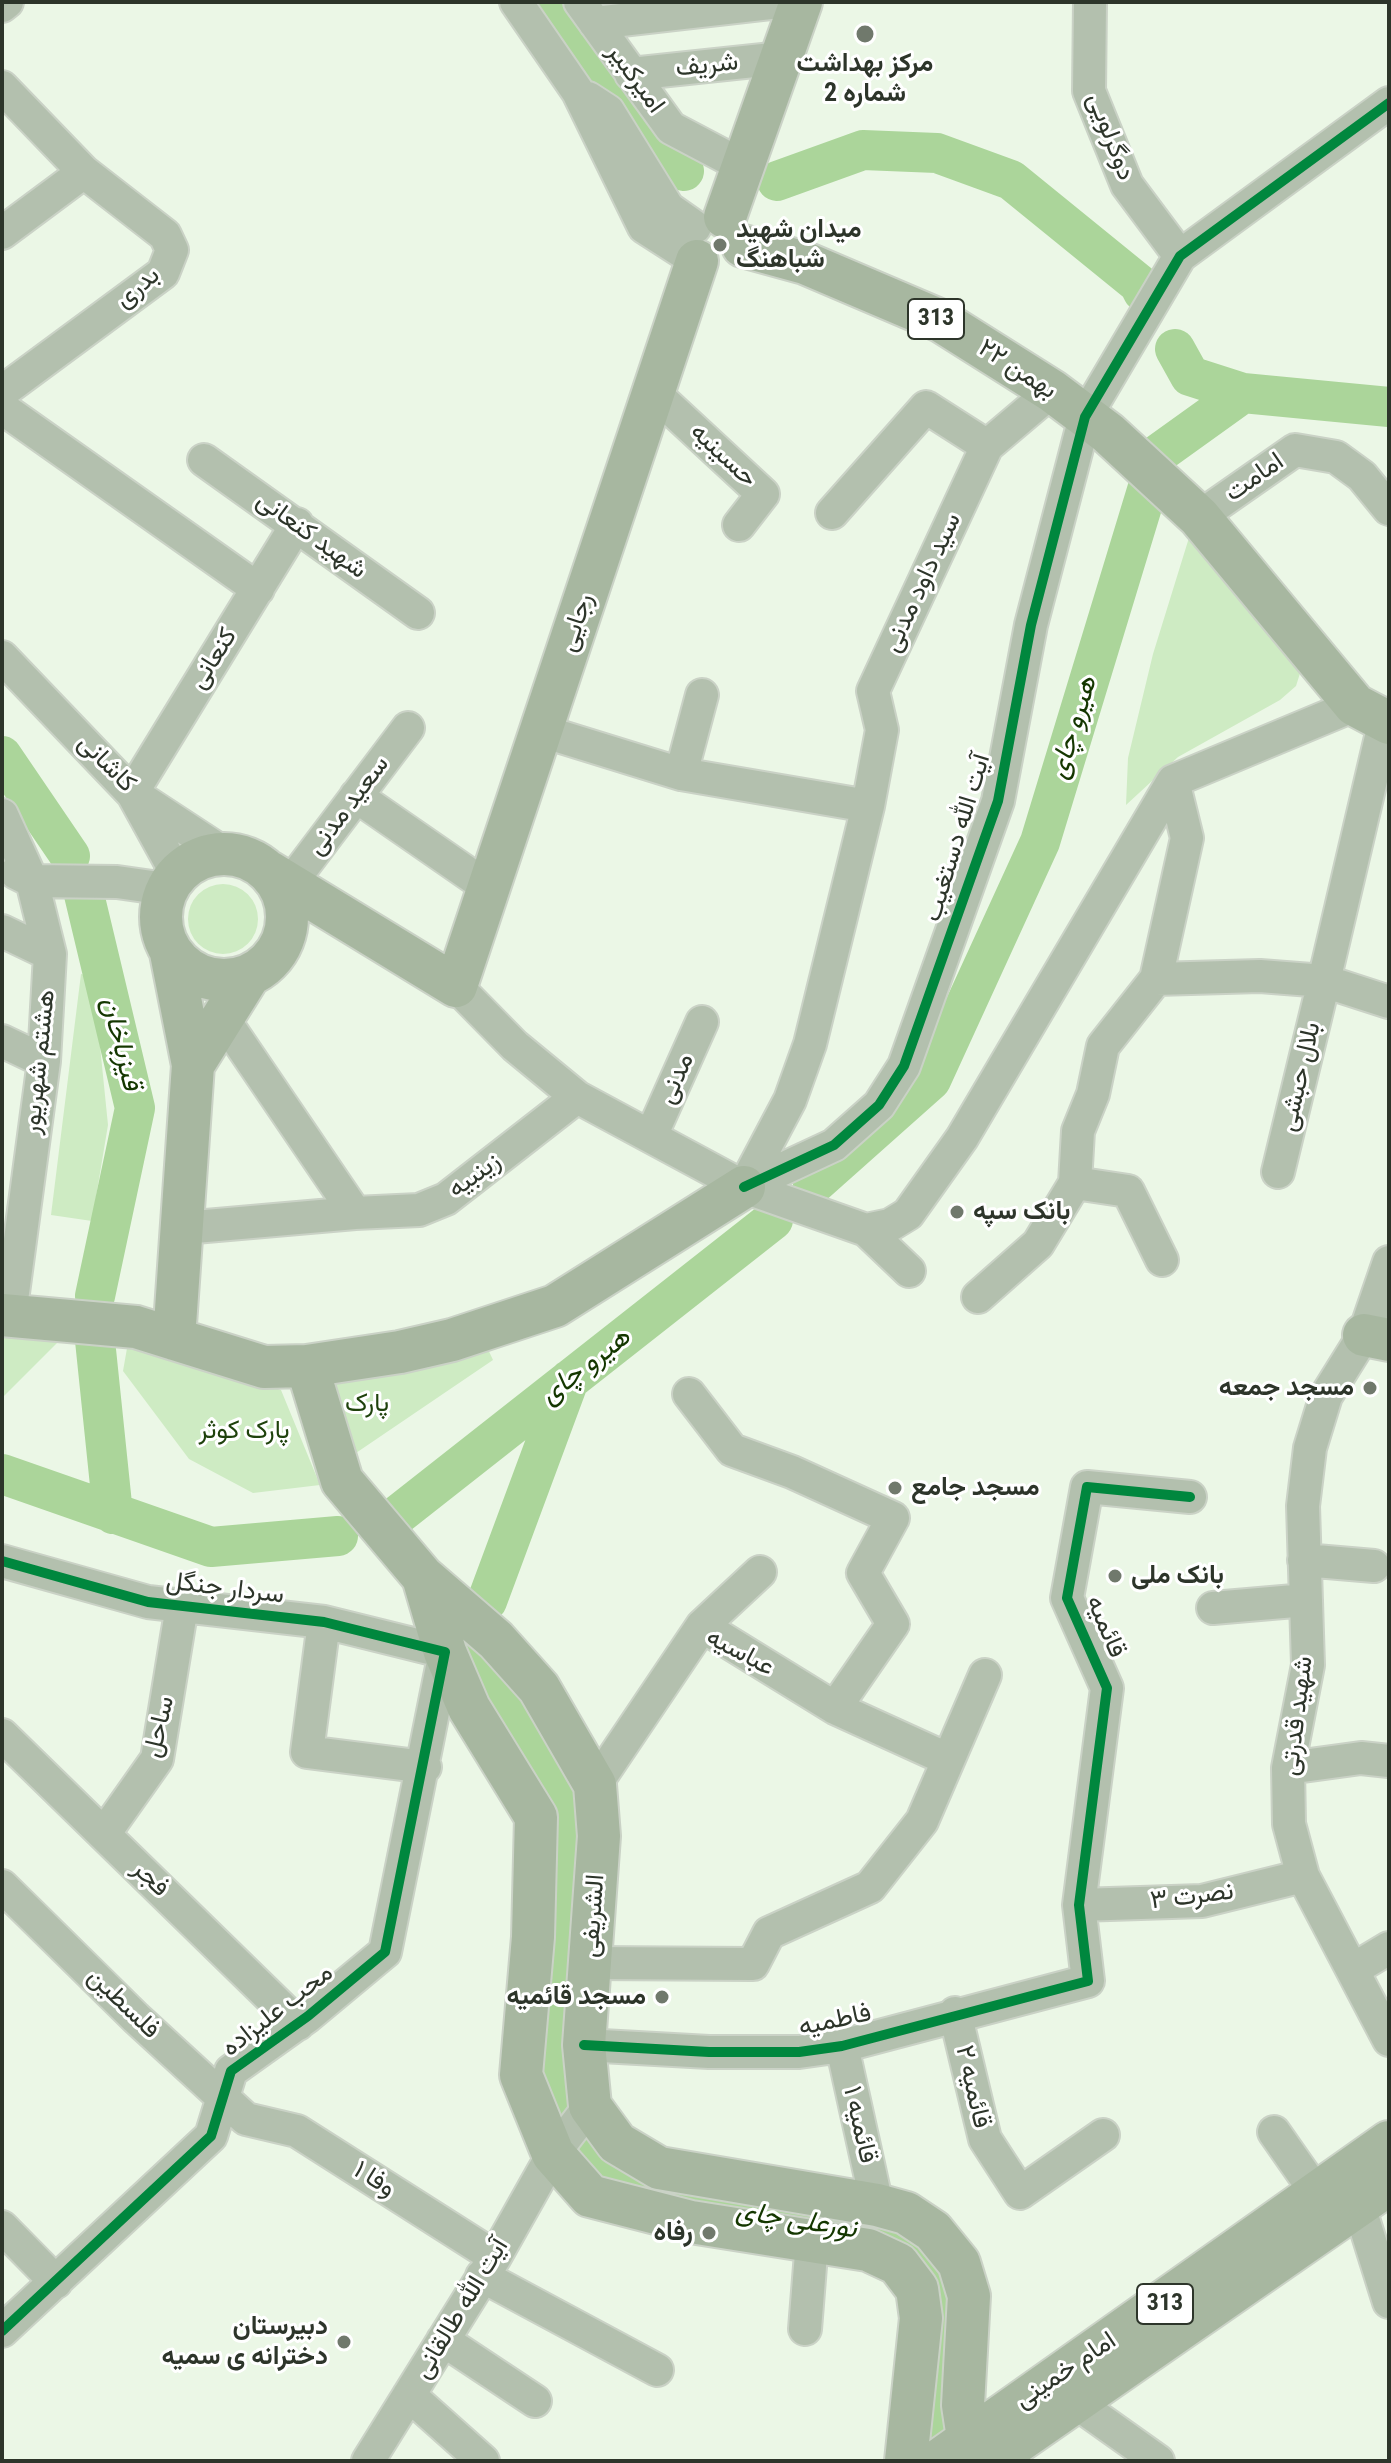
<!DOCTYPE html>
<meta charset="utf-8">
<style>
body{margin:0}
#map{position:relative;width:1391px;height:2463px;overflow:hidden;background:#ebf7e6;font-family:"Roboto Condensed",sans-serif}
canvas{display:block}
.frame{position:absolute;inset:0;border:4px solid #2d352a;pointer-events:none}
</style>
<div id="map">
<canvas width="1391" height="2463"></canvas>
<div class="frame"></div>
</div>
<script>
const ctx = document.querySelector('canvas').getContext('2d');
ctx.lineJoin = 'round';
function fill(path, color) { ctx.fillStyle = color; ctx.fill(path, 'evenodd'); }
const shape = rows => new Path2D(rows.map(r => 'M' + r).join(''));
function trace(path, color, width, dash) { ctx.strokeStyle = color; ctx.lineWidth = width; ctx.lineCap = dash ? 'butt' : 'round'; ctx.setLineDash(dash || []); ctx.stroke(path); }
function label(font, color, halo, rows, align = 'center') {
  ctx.font = font + ' "Roboto Condensed",Vazirmatn,sans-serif'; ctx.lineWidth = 6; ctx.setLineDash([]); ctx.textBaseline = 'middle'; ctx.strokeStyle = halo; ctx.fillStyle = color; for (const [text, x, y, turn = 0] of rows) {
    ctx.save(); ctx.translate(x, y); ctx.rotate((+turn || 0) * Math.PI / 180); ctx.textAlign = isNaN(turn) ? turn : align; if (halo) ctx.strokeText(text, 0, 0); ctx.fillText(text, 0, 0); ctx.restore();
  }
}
fill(shape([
 [1192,528,1302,667,1296,686,1280,700,1178,757,1126,805,1128,758,1153,654],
 '188 919a35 35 0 1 1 70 0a35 35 0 1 1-70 0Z',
 [81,974,93,977,108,1125,92,1221,51,1215],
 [78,1322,2,1398,2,1327],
 [129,1337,156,1350,281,1390,320,1485,253,1493,189,1459,123,1371],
 [486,1345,493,1360,353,1455,324,1378]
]), '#ceebc3');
trace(shape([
 [556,2,684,171],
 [777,181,863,150,937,153,1011,180,1139,284,1143,292],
 [1175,349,1190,376,1243,393,1389,407],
 [2,756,70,856],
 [82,886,135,1108,95,1296],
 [813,1185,931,1080,1040,842,1158,454,1243,393],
 [93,1321,113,1514],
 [2,1474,211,1547,338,1536],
 [399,1514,773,1220],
 [487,1601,569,1380],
 [473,1647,574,1806,554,2032,566,2109],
 [583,2152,745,2219,855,2225,929,2266,947,2324,932,2439]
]), '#abd59a', 40);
const minor = shape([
 [516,2,578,92,644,227,697,261],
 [580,2,671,128,743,166],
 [1090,2,1089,91,1127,185,1180,256],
 [2,6,7,2],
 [595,23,779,2],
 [631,74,782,58],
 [2,87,84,172,165,235,172,250,163,273,2,392],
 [588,98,608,111,668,208,695,227],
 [2,233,84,172],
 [653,392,763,494,739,525],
 [2,408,258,589],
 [204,460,418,613],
 [832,513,926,407,987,446],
 [1199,517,1295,450,1336,457,1362,476,1389,509],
 [2,657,132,793,225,854],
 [1385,720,1324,981,1389,1002],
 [542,731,681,774,868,806],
 [681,774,702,695],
 [1173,781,1187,838,1156,979,1260,976,1324,981,1278,1172],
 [132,793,297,524],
 [134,796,177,874],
 [356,796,489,888],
 [2,815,32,881,50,954,44,1061,10,1315],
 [16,873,32,881,117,882,166,889],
 [290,884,408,728],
 [2,931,50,954],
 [456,986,515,1046,577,1097,744,1187,866,1230,909,1271],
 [2,1041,44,1061],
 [651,1136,702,1022],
 [1075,1183,1128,1191,1162,1260],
 [744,1187,834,1145,879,1105,904,1066,998,801,1031,625,1085,417,1180,256,1389,103],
 [744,1187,790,1100,810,1044,868,806,882,730,873,691,987,446,1052,391],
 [355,1213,419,1210,446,1199,577,1097],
 [183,1228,355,1213,222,1017],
 [866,1230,890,1225,908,1214,962,1138,1173,781,1355,705],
 [1389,1262,1364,1335,1326,1396,1310,1448,1303,1506,1308,1665,1288,1768,1289,1824,1303,1876,1389,2040],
 [978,1297,1038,1244,1075,1183,1078,1131,1093,1094,1103,1046,1156,979],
 [689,1394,732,1450,792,1472,893,1518,863,1573,893,1624,835,1708],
 [1304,1560,1374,1566],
 [2,1561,148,1602,324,1622,445,1652,385,1952,308,2016,231,2071,211,2136,2,2331],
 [1213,1608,1306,1600],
 [324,1622,307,1752,425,1767],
 [702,1626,760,1572],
 [2,1735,298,2024],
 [1288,1768,1361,1758,1389,1761],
 [595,1785,702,1626,835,1708,947,1759],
 [104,1834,157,1759,182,1606],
 [2,1886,136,2018,246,2119,297,2131,495,2257],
 [1079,1905,1202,1901,1303,1876],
 [591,1963,753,1964,769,1933,870,1887,922,1821,985,1675],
 [1354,1969,1389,1948],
 [955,2013,985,2139,1020,2193,1103,2135],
 [584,2045,709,2052,799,2052,842,2046,1088,1981,1079,1905,1107,1688,1067,1598,1087,1487,1190,1497],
 [842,2046,877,2205],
 [1274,2132,1318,2195],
 [1359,2206,1389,2302],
 [2,2227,56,2282],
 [482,2276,657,2370],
 [805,2329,812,2241],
 [443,2340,535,2401],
 [409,2395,483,2461],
 [1075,2402,1158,2461],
 [368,2461,495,2257,553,2154,590,2106]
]);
const major = shape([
 [725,217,801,2],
 [743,246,805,263,941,321,1052,391,1108,433,1199,517,1355,705,1389,723],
 '161 917a63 63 0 1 1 126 0a63 63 0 1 1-126 0Z',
 [269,872,456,986,697,261],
 [171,953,193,1065,174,1339],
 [193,1065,248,977],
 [2,1315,136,1327,264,1367,307,1366,400,1352,452,1340,555,1306,744,1187],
 [1364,1335,1389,1340],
 [307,1366,342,1481,423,1577,496,1640,539,1688,595,1785,599,1836,584,2045,590,2106,617,2143,659,2168,877,2205,906,2213,933,2231,959,2263,969,2296,963,2405,968,2438],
 [423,1577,445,1652,469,1708,536,1817,533,1937,521,2075,553,2154,590,2196,691,2222,868,2250,898,2264,917,2289,921,2318,906,2461],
 [938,2461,1389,2142],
 [990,2461,1389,2184]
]);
trace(minor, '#cad2c6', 36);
trace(major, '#cad2c6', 46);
trace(minor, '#b3c0ae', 32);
trace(major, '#a7b7a0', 42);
trace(shape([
 [744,1187,834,1145,879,1105,904,1066,998,801,1031,625,1085,417,1180,256,1389,103],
 [2,1561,148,1602,324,1622,445,1652,385,1952,308,2016,231,2071,211,2136,2,2331],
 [584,2045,709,2052,799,2052,842,2046,1088,1981,1079,1905,1107,1688,1067,1598,1087,1487,1190,1497]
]), '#00873e', 10);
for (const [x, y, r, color] of [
 [865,34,10,"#70796c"],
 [720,245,8,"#70796c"],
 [957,1212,8,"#70796c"],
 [1370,1388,8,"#70796c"],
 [895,1488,8,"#70796c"],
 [1115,1576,8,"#70796c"],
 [662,1997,8,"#70796c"],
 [709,2233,8,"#70796c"],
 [344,2342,8,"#70796c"]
]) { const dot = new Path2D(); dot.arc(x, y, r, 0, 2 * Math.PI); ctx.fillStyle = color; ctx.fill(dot); trace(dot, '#fff', 3); }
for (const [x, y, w] of [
 [936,319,56],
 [1165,2304,56]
]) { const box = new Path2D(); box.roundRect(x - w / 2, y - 20, w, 40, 6); ctx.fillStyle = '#fff'; ctx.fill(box); trace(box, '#2d352a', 2); }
label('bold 24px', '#2d352a', null, [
 ["313",936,319],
 ["313",1165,2304]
]);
label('bold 26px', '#2d352a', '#fff', [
 ["مرکز بهداشت",865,64,"center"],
 ["شماره 2",865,94,"center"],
 ["میدان شهید",736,230],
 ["شباهنگ",736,260],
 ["بانک سپه",973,1212],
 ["مسجد جمعه",1354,1388,"right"],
 ["مسجد جامع",911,1488],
 ["بانک ملی",1131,1576],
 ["مسجد قائمیه",646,1997,"right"],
 ["رفاه",693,2233,"right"],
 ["دبیرستان",328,2327,"right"],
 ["دخترانه ی سمیه",328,2357,"right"]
], 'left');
label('26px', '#2d352a', '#fff', [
 ["شریف",707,66,-6],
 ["امیرکبیر",635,79,54],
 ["دوگرلویی",1110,137,69],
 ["بدری",138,288,-40],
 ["۲۲ بهمن",1017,370,33],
 ["حسینیه",723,456,43],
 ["امامت",1255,478,-35],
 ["شهید کنعانی",311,536,36],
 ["سید داود مدنی",923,583,-65],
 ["رجایی",577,623,-72],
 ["کنعانی",214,659,-58],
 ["کاشانی",106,764,45],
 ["سعید مدنی",349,806,-53],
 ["آیت الله دستغیب",958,838,-73],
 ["هشتم شهریور",40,1062,-84],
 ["بلال حبشی",1301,1077,-77],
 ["مدنی",677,1079,-66],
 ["زینبیه",475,1176,-36],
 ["سردار جنگل",225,1589,7],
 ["قائمیه",1105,1627,67],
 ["عباسیه",740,1653,28],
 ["شهید قدرتی",1298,1716,-83],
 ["ساحل",160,1727,-77],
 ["فجر",150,1879,44],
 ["نصرت ۳",1192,1897,-7],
 ["الشریفی",594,1916,-86],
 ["فلسطین",123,2004,44],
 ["محب علیزاده",278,2011,-38],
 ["فاطمیه",835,2021,-12],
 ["قائمیه ۲",972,2087,77],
 ["قائمیه ۱",859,2125,77],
 ["وفا ۱",374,2180,32],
 ["آیت الله طالقانی",462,2309,-59],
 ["امام خمینی",1066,2371,-34]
]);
label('26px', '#1f420c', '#fff', [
 ["پارک",367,1404],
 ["پارک کوثر",244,1431]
]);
label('italic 28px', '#143700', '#fff', [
 ["هیرو چای",1074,728,-73],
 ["قیزباخان",120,1044,76],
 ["هیرو چای",586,1367,-38],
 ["نورعلی چای",796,2221,9]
]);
</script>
